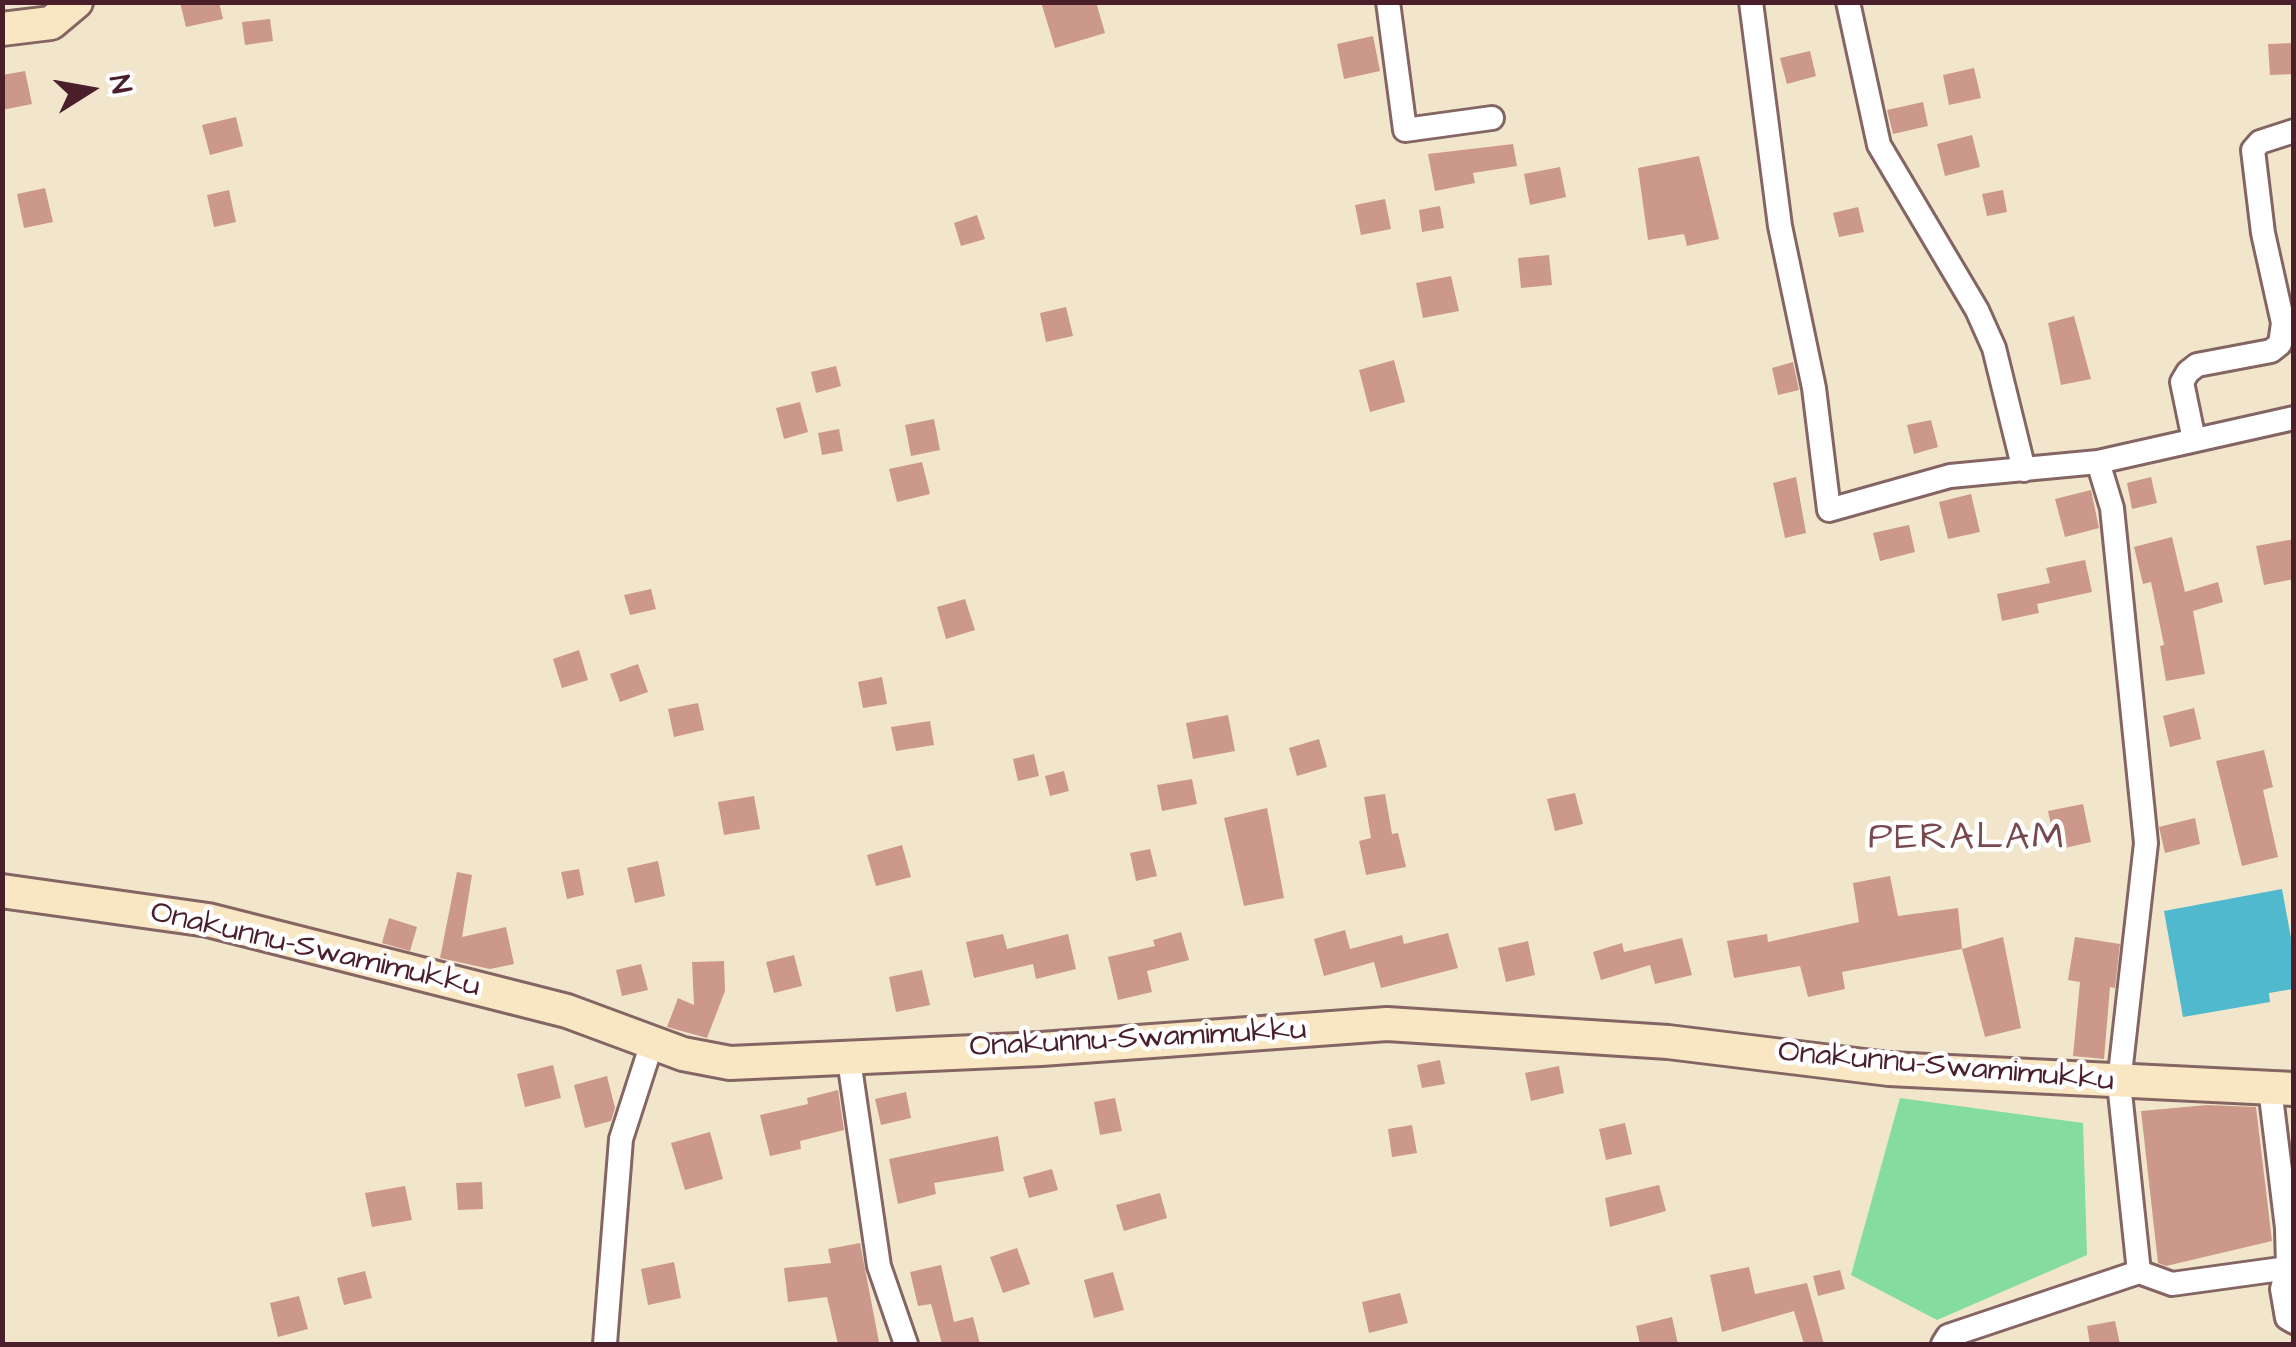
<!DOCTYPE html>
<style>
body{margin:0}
#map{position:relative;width:2296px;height:1347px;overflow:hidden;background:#f1e6cb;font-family:"Architects Daughter",sans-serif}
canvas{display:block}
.frame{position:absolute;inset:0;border:5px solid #4a1f2b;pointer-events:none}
.north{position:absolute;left:40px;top:40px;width:100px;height:100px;-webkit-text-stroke:8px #fff;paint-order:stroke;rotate:79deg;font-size:28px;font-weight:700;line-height:40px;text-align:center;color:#4a1f2b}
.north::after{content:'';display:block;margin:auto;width:35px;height:45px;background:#4a1f2b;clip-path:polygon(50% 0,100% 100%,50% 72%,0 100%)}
</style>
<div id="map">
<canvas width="2296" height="1347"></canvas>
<div class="frame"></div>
<div class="north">N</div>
</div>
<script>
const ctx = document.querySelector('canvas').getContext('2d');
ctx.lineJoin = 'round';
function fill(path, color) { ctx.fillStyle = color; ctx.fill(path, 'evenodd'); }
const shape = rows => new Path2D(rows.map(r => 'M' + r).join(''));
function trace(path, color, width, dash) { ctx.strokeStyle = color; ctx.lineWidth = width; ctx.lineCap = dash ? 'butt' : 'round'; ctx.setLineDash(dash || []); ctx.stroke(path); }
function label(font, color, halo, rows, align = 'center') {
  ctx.font = font + ' "Architects Daughter",sans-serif'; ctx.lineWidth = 9; ctx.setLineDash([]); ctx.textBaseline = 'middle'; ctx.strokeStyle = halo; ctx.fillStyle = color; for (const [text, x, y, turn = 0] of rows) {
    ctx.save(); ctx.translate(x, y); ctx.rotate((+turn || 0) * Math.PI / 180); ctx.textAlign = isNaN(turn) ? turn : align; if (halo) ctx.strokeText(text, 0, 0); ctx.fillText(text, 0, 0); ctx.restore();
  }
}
fill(shape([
 [1900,1098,2083,1123,2087,1255,1937,1320,1851,1275]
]), '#85dca1');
fill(shape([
 [2282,889,2293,949,2293,989,2269,993,2270,1002,2183,1017,2164,911]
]), '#50b9cd');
fill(shape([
 [180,2,219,2,223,19,186,27],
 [1041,2,1096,2,1105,33,1055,48],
 [270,19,273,41,245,45,242,22],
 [1373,36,1380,71,1344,79,1337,44],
 [2294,43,2294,74,2270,75,2268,44],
 [1810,51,1816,76,1787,84,1780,58],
 [1974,68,1981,98,1949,105,1943,75],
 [25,71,32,104,2,110,2,75],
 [1923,102,1928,126,1893,134,1887,110],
 [236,117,243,146,210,155,202,125],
 [1972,135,1980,167,1945,176,1937,144],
 [1513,144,1517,166,1473,173,1475,183,1435,191,1428,154],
 [1699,156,1719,239,1687,246,1684,234,1648,240,1638,168],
 [1560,167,1566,197,1530,205,1524,174],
 [45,188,53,222,24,228,17,194],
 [229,190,236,222,214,227,207,195],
 [2003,190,2007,212,1987,216,1982,194],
 [1385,199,1391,229,1361,235,1355,205],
 [1440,206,1444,228,1422,232,1419,210],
 [1858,207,1864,232,1839,237,1833,213],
 [977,215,985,239,961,246,954,223],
 [1549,255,1552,285,1521,288,1518,258],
 [1451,276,1459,311,1423,318,1416,283],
 [1066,307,1073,336,1046,342,1040,313],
 [2074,316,2091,379,2061,385,2048,323],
 [1394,360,1405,402,1370,412,1359,370],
 [1793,362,1799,390,1778,395,1772,368],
 [836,366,841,386,816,393,811,372],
 [800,402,808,432,784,439,776,408],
 [934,419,940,450,911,456,905,425],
 [1931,420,1938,447,1914,454,1907,425],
 [839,429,843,451,822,455,818,433],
 [922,462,930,494,897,502,889,469],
 [1796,477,1806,533,1785,538,1773,483],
 [2151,477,2157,503,2132,509,2127,483],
 [2091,490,2099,528,2065,537,2055,499],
 [1971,494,1980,532,1948,539,1939,502],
 [1909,525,1915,552,1880,561,1873,533],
 [2172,537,2185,592,2218,582,2223,602,2193,611,2205,674,2166,681,2160,646,2164,645,2151,582,2143,584,2134,547],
 [2294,539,2294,579,2264,585,2256,546],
 [2085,560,2092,592,2037,604,2039,613,2002,621,1997,594,2050,583,2046,568],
 [651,589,656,609,630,615,624,595],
 [965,599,975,630,946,639,937,607],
 [579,650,588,680,562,688,553,659],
 [638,664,648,692,620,702,610,674],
 [882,677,887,704,863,708,858,682],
 [698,703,704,730,674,737,668,709],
 [2194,708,2201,739,2170,747,2163,716],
 [1228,715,1235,751,1193,759,1186,723],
 [930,721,934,745,896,751,891,727],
 [1319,739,1327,767,1297,776,1289,748],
 [2264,750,2273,787,2263,790,2278,857,2242,866,2216,761],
 [1034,754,1039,776,1018,781,1013,759],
 [1064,771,1069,791,1050,796,1045,776],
 [1192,779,1197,804,1162,811,1157,785],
 [1575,793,1583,824,1555,831,1547,799],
 [1385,794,1392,834,1398,833,1406,867,1366,875,1359,841,1371,838,1364,797],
 [754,796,760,829,724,835,718,802],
 [2083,804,2091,842,2056,850,2048,811],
 [1267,808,1284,898,1244,906,1224,818],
 [2195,818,2200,844,2165,853,2159,827],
 [902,845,911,877,876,886,867,855],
 [1150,849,1157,876,1136,881,1130,853],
 [658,861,665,896,635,903,627,868],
 [579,869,584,895,567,899,561,872],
 [457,872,472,875,462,937,506,927,514,964,490,969,440,958],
 [1890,876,1898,916,1958,908,1962,949,1842,972,1845,989,1808,997,1800,966,1734,978,1727,941,1767,934,1768,942,1859,922,1853,883],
 [389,918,417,927,410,951,382,943],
 [1345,930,1350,949,1402,935,1404,944,1448,933,1458,968,1381,988,1374,962,1324,976,1314,939],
 [1181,932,1189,960,1147,971,1152,992,1118,1000,1108,957,1155,946,1153,940],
 [1003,934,1007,949,1068,934,1076,969,1036,979,1033,964,974,978,966,942],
 [2003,937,2021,1028,1985,1037,1962,949],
 [2075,937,2120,944,2115,988,2110,987,2104,1059,2073,1056,2080,982,2068,980],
 [1682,938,1692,975,1655,984,1650,965,1601,980,1593,952,1622,943,1624,952],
 [1528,941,1535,975,1506,982,1498,948],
 [794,955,802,986,774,993,766,962],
 [724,961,725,991,707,1038,667,1027,678,998,694,1005,692,962],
 [641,964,648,990,622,996,616,970],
 [922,970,930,1005,896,1012,889,977],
 [1440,1060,1445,1084,1422,1088,1417,1065],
 [553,1065,561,1098,525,1107,517,1074],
 [1559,1066,1564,1093,1531,1101,1525,1073],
 [607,1076,615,1108,611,1121,585,1128,574,1085],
 [838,1090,844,1130,800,1141,801,1149,770,1156,760,1115,808,1104,807,1098],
 [906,1092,911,1118,881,1125,875,1099],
 [1115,1098,1122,1131,1100,1135,1094,1102],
 [2207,1105,2256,1107,2272,1241,2166,1266,2158,1263,2141,1111],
 [1625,1123,1632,1154,1606,1160,1599,1129],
 [1412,1125,1417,1153,1392,1157,1388,1129],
 [710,1132,723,1179,685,1190,671,1143],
 [998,1136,1004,1171,934,1183,936,1194,898,1204,889,1159],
 [1052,1169,1058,1190,1029,1198,1023,1177],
 [482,1182,483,1209,458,1210,456,1183],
 [1659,1185,1666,1211,1610,1227,1605,1198],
 [405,1186,412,1220,372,1227,365,1193],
 [1160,1193,1167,1218,1124,1231,1116,1205],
 [860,1243,879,1342,838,1344,827,1297,788,1302,784,1268,831,1263,828,1249],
 [1017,1248,1030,1284,1003,1293,990,1257],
 [674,1262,681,1298,648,1305,641,1269],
 [941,1265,954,1322,973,1317,980,1344,942,1344,931,1304,918,1306,910,1272],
 [1749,1267,1755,1294,1807,1283,1824,1344,1804,1344,1794,1311,1722,1332,1710,1275],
 [1840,1270,1845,1289,1818,1296,1813,1276],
 [365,1271,372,1298,344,1305,337,1278],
 [1113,1272,1124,1310,1094,1318,1084,1280],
 [1400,1293,1408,1323,1369,1333,1362,1302],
 [299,1296,308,1329,278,1337,270,1303],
 [1672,1317,1678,1344,1640,1344,1636,1326],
 [2115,1321,2120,1344,2090,1344,2087,1326]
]), '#cc988b');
const street = shape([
 [1388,2,1405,130,1492,118],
 [1751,2,1780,226,1814,388,1829,510,1950,476,2098,462,2112,508,2146,843,2119,1083,2139,1272,1948,1336,1943,1344],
 [1848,2,1879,145,1977,310,1994,348,2024,470],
 [2194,440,2182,382,2188,372,2197,365,2271,351,2280,344,2283,323,2263,233,2253,150,2260,142,2294,131],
 [2098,462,2294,418],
 [849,1060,879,1266,906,1344],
 [2270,1088,2287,1228,2288,1268,2282,1289,2287,1318,2294,1322],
 [2139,1272,2172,1284,2288,1268],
 [605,1344,621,1139,652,1043]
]);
const secondary = shape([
 [2,29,51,23,76,2],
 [2,891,208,920,567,1011,683,1054,730,1063,1041,1049,1387,1024,1668,1042,1889,1069,2294,1089]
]);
trace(street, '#846563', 28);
trace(secondary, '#846563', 38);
trace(street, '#fff', 22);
trace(secondary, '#f9e7c3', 32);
label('32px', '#4a1f2b', '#fff', [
 ["Onakunnu-Swamimukku",315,951,13],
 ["Onakunnu-Swamimukku",1138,1040,-3],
 ["Onakunnu-Swamimukku",1946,1068,5]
]);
ctx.letterSpacing = '2.5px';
label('38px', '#78494d', '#fff', [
 ["PERALAM",1967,840]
]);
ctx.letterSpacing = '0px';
</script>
